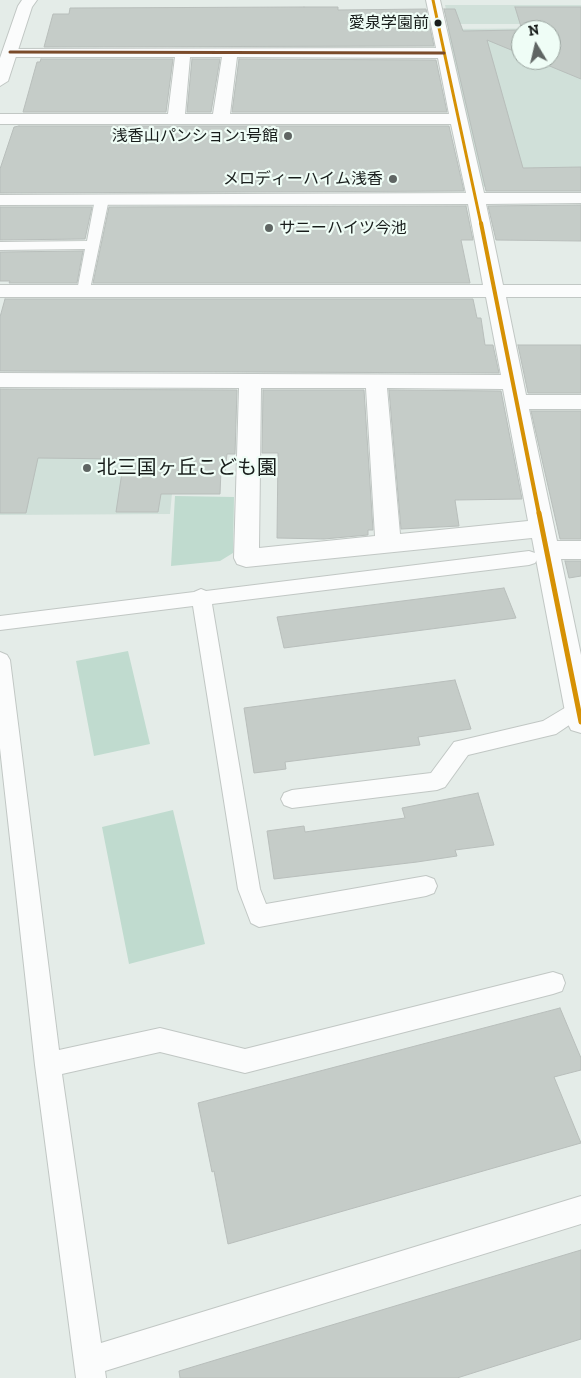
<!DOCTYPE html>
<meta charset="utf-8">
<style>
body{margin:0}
#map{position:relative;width:581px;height:1378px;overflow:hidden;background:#e4ece8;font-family:"Zilla Slab",serif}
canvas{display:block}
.north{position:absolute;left:511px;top:20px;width:50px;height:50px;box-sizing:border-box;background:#effdf6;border:1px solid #99a39e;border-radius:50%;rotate:351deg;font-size:14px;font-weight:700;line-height:20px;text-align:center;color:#181d1b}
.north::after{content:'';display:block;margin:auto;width:18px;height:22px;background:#5f6563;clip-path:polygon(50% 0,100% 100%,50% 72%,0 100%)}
</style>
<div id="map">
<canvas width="581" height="1378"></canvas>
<div class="north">N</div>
</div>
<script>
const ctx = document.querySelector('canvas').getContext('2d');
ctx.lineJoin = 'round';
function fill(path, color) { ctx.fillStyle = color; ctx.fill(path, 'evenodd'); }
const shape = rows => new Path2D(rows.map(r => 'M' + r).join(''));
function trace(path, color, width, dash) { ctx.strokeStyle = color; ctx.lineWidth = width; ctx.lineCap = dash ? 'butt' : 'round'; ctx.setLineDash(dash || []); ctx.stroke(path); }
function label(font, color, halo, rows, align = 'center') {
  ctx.font = font + ' "Zilla Slab","Noto Sans JP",serif'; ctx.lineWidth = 4.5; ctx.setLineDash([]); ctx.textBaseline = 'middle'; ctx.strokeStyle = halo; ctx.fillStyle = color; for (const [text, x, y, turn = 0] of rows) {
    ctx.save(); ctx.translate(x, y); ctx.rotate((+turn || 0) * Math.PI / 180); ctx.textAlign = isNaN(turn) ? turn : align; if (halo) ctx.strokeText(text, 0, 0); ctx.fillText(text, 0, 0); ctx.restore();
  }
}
fill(shape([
 [445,5,581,5,581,24,449,24],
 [581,28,581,189,490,189,480,185,447,29],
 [521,30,551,30,551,60,521,60],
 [0,422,179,422,170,514,0,515]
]), '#d0e0d9');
fill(shape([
 [175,496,234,497,233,553,220,561,171,566],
 [128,651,150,744,94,756,76,661],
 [173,810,205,944,129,964,102,827]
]), '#c0dbcf');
const building = shape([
 [304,7,338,7,338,10,426,9,434,46,44,47,53,14,69,14,70,8,304,7],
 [515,7,581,7,581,79,535,60,551,60,551,30,522,30,515,7],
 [444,9,455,9,463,31,521,30,521,54,487,40,523,168,581,167,581,191,486,191,444,9],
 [41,59,173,59,166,112,23,112,37,62,40,62,41,59],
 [192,59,220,59,211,112,187,112,192,59],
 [239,59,436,60,447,112,232,112,239,59],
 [19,126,449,126,464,191,0,193,0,169,14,127,19,126],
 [581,205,581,241,496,240,488,206,581,205],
 [466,206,473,240,461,240,470,283,93,283,109,207,466,206],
 [0,207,92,207,85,239,0,240,0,207],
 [83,251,77,283,9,283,10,281,0,281,0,252,83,251],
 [5,299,473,299,477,318,481,318,485,345,493,345,499,373,0,371,0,317,5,299],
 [518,345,581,345,581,393,528,393,518,345],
 [0,389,237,390,235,454,227,454,225,471,221,470,220,494,161,494,158,512,116,512,124,459,38,458,26,513,0,513,0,389],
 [263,390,364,390,373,530,368,530,368,535,324,539,277,538,278,453,262,453,263,390],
 [389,390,501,391,522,499,455,500,459,526,401,529,389,390],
 [531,411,581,411,581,539,560,539,531,411],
 [565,561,581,561,581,576,569,578,565,561],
 [504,588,516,618,284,648,277,617,504,588],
 [455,680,471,729,418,737,420,745,285,762,286,769,254,773,244,708,455,680],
 [478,793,494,845,455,850,457,856,417,862,274,879,267,831,304,826,305,832,405,818,402,808,478,793],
 [560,1008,581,1058,581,1070,554,1077,581,1143,228,1244,214,1171,212,1172,198,1103,560,1008],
 [581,1250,581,1339,457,1378,180,1378,179,1371,581,1250]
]);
fill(building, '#c5ccc8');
trace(building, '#b8bebb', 1);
const service = shape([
 [102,195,109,199,89,294,84,295,77,291,85,249,0,250,0,242,87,241,95,199,102,195],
 [529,551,535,553,538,558,535,563,529,565,212,604,260,889,266,904,426,876,434,879,437,886,434,893,426,896,259,927,251,923,238,889,193,606,0,630,0,616,194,592,201,589,206,591,529,551],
 [0,652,7,655,10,660,59,1050,160,1028,245,1049,553,972,562,975,565,983,562,991,553,994,245,1073,160,1052,62,1074,101,1343,581,1196,581,1224,105,1371,106,1378,76,1378,35,1065,0,748,0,652],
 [578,700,581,701,581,717,556,734,468,755,445,787,437,790,292,808,284,805,281,799,284,793,292,790,431,773,454,742,543,721,578,700]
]);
const minor = shape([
 [426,0,440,0,484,193,581,193,581,203,486,204,503,285,581,285,581,297,506,297,526,395,581,395,581,409,529,409,557,541,581,541,581,559,561,559,581,655,581,733,571,730,567,722,532,538,246,567,237,564,234,558,239,388,0,387,0,373,501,375,486,297,0,297,0,285,483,285,468,204,0,205,0,195,466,193,451,124,0,124,0,114,168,114,175,57,10,57,2,52,5,49,436,48,426,0],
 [190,57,222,57,213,114,185,114,190,57],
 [237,57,438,58,449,114,230,114,237,57],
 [261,388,366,388,375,536,259,548,261,388],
 [387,388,503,389,528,521,400,534,387,388]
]);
const tertiary = shape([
 [22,0,37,0,32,7,8,81,0,86,0,58,18,6,22,0]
]);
trace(service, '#c1c7c4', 2);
trace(minor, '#c1c7c4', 2);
trace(tertiary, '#c1c7c4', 2);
fill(service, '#fbfcfc');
fill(minor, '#fbfcfc');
fill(tertiary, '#fbfcfc');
trace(shape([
 [433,0,481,224]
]), '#d69104', 3);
trace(shape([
 [481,223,539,514]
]), '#d69104', 4);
trace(shape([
 [539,513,581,722]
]), '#d69104', 5);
trace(shape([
 [10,52,444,53]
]), '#7a4b2a', 3);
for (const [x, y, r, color] of [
 [438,23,4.5,"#181d1b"],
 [288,136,5,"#5f6563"],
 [393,179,5,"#5f6563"],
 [269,228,5,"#5f6563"],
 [87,468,5,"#5f6563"]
]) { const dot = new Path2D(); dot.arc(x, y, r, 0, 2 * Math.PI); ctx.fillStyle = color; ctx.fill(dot); trace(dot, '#effdf6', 2); }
label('16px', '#181d1b', '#effdf6', [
 ["愛泉学園前",429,23]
], 'right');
label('16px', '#181d1b', '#effdf6', [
 ["浅香山パンション1号館",278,136],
 ["メロディーハイム浅香",383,179],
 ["サニーハイツ今池",279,228,"left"]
], 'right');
label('20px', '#181d1b', '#effdf6', [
 ["北三国ヶ丘こども園",97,468]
], 'left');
</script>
